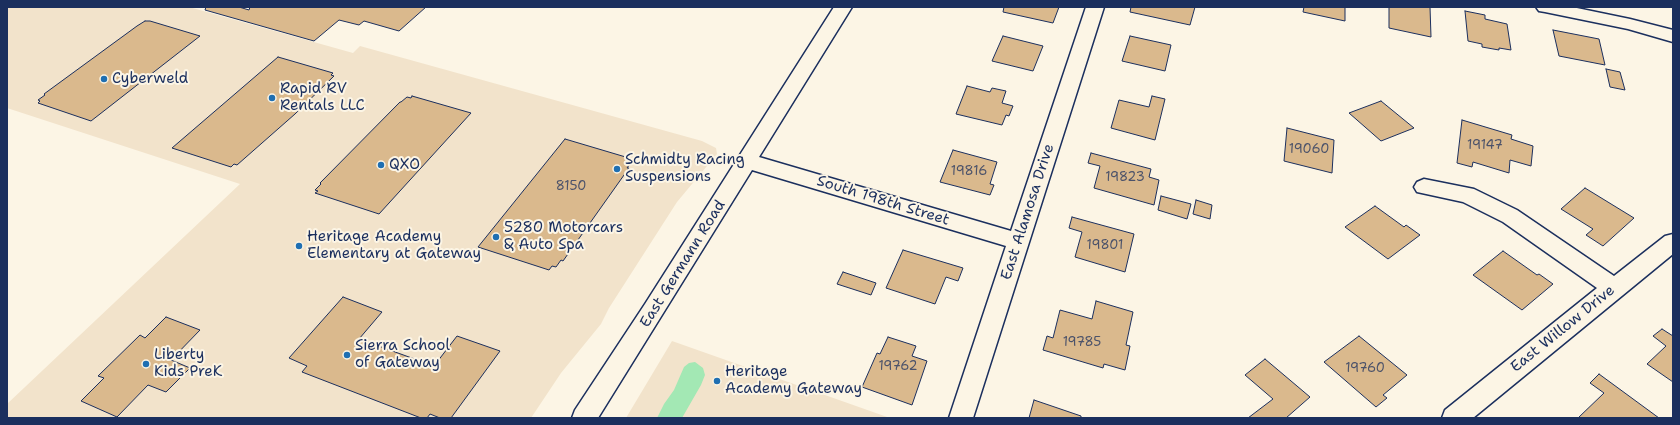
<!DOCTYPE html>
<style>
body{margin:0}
#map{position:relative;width:1680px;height:425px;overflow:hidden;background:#fcf5e5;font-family:"Shantell Sans",sans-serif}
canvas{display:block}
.frame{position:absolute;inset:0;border:8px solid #1b2f5e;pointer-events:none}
</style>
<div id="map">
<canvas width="1680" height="425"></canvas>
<div class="frame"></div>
</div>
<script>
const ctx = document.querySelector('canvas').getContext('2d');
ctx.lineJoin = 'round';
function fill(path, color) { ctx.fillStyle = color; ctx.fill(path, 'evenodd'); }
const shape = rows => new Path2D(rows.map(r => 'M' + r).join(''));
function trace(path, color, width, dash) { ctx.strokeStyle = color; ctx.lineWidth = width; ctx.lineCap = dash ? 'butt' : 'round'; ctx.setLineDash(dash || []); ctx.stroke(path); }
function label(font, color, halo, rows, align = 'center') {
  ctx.font = font + ' "Shantell Sans",sans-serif'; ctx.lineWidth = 4; ctx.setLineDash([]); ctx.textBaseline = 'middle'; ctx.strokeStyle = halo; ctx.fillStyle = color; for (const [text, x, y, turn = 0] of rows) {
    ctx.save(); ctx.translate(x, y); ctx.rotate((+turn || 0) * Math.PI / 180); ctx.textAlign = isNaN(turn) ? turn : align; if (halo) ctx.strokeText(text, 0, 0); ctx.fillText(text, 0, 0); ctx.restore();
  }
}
fill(shape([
 [7,7,189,7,353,53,360,46,702,141,716,148,717,154,677,202,609,308,601,324,561,373,531,418,7,418,7,404,240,184,7,108],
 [672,341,890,418,626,418]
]), '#f2e3cb');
fill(shape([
 [695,362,703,368,705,375,701,385,682,418,657,418,664,404,674,390,684,367,689,363]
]), '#a3e8b4');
const building = shape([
 [206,7,239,7,249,10,250,7,426,7,399,31,364,21,359,25,339,20,314,41,205,10,206,7],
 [1004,7,1059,7,1053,23,1003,12,1004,7],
 [1131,7,1195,7,1190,25,1130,12,1131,7],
 [1304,7,1345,7,1345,21,1303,12,1304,7],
 [1389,7,1430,7,1431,37,1389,28,1389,7],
 [1465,11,1485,15,1485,19,1507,24,1511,50,1499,48,1499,50,1482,47,1482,44,1468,41,1465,11],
 [145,21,150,21,200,36,91,121,38,103,40,101,38,100,45,95,44,94,137,26,145,21],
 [1553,30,1599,39,1605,65,1559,56,1553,30],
 [1003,36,1043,46,1033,71,992,61,1003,36],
 [1130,36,1171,45,1165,71,1122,61,1130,36],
 [278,57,333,73,331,75,334,76,295,114,237,165,234,164,231,167,172,148,278,57],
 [1606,69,1620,72,1625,90,1610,87,1606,69],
 [967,86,990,92,992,88,1006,91,1002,103,1013,106,1009,116,1006,115,1002,125,956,114,967,86],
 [412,96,471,113,379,214,315,193,318,191,315,190,321,184,320,183,400,102,401,102,407,97,411,98,412,96],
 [1152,96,1165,99,1155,140,1111,128,1119,100,1149,107,1152,96],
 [1381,101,1414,128,1381,141,1349,113,1381,101],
 [1462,120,1512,135,1511,139,1533,146,1531,166,1510,160,1509,173,1473,162,1472,167,1457,163,1462,120],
 [1287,128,1334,140,1332,173,1284,161,1287,128],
 [565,139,629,158,628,160,632,161,627,168,629,168,563,261,561,260,556,267,552,266,549,270,478,247,565,139],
 [953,150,997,162,990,184,994,185,990,195,940,182,953,150],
 [1091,153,1151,169,1149,177,1159,180,1154,205,1094,188,1100,166,1088,163,1091,153],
 [1585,188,1634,218,1603,246,1586,235,1593,229,1561,209,1585,188],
 [1161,196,1191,204,1187,219,1158,210,1161,196],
 [1196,200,1212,205,1210,219,1193,214,1196,200],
 [1375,206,1404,227,1406,225,1420,235,1388,259,1345,227,1375,206],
 [1072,217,1134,234,1125,272,1075,257,1082,232,1069,228,1072,217],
 [903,250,963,268,958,281,946,277,935,304,886,288,903,250],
 [1503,251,1537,275,1539,274,1553,284,1522,310,1473,275,1503,251],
 [843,272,876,283,871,295,837,284,843,272],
 [343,297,382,312,359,339,434,366,457,336,500,351,451,418,440,418,430,414,427,418,421,418,302,372,307,366,289,358,343,297],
 [1096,301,1133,312,1126,345,1130,346,1125,370,1104,364,1103,368,1043,350,1047,336,1053,338,1060,310,1092,319,1096,301],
 [166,317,200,330,171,360,190,368,166,392,148,385,117,417,81,401,104,378,98,376,140,335,145,338,166,317],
 [1662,329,1673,336,1673,382,1647,364,1666,346,1653,336,1662,329],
 [1359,336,1407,375,1383,395,1387,398,1376,407,1324,362,1359,336],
 [888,337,916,346,912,356,927,361,912,405,862,387,877,353,880,354,888,337],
 [1265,359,1310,397,1286,418,1248,418,1273,399,1245,375,1265,359],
 [1599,374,1659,418,1578,418,1604,393,1590,383,1599,374],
 [1034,400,1081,416,1081,418,1029,418,1034,400]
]);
fill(building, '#dab98d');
trace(building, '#1b2f5e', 1);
const minor = shape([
 [834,7,852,7,759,157,1011,231,1086,7,1104,7,973,418,949,418,1006,246,752,170,598,418,572,418,575,410,645,304,834,7],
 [1536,7,1572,7,1630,19,1673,30,1673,42,1628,29,1545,12,1539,11,1536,7],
 [1424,179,1474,189,1517,210,1614,276,1665,236,1673,234,1673,254,1473,418,1442,418,1445,410,1597,288,1503,222,1463,202,1417,192,1414,187,1417,182,1424,179]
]);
trace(minor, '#1b2f5e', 3);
fill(minor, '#fcf5e5');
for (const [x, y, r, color] of [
 [104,79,4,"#1f6fb2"],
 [272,98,4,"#1f6fb2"],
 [381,165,4,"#1f6fb2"],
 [617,169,4,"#1f6fb2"],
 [496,237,4,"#1f6fb2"],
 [299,246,4,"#1f6fb2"],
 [347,355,4,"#1f6fb2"],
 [146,364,4,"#1f6fb2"],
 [717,381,4,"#1f6fb2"]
]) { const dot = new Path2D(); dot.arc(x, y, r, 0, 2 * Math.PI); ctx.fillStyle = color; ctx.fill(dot); trace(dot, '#fcf5e5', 1.5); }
label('13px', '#4b526a', null, [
 ["19147",1485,146],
 ["19060",1309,150],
 ["19816",969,172],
 ["19823",1125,178],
 ["8150",571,187],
 ["19801",1105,246],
 ["19785",1082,343],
 ["19762",898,367],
 ["19760",1365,369]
]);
label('15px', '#1b2f5e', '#fcf5e5', [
 ["Cyberweld",112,79],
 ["Rapid RV",280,89],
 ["Rentals LLC",280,106],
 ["Schmidty Racing",625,160],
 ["Suspensions",625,177],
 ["QXO",389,165],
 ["5280 Motorcars",504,228],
 ["& Auto Spa",504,245],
 ["Heritage Academy",307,237],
 ["Elementary at Gateway",307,254],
 ["Sierra School",355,346],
 ["of Gateway",355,363],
 ["Liberty",154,355],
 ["Kids PreK",154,372],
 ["Heritage",725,372],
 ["Academy Gateway",725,389]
], 'left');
label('15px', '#1b2f5e', '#fcf5e5', [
 ["South 198th Street",883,201,17],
 ["East Alamosa Drive",1028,212,-72],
 ["East Germann Road",683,264,-58],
 ["East Willow Drive",1563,329,-39]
]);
</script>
